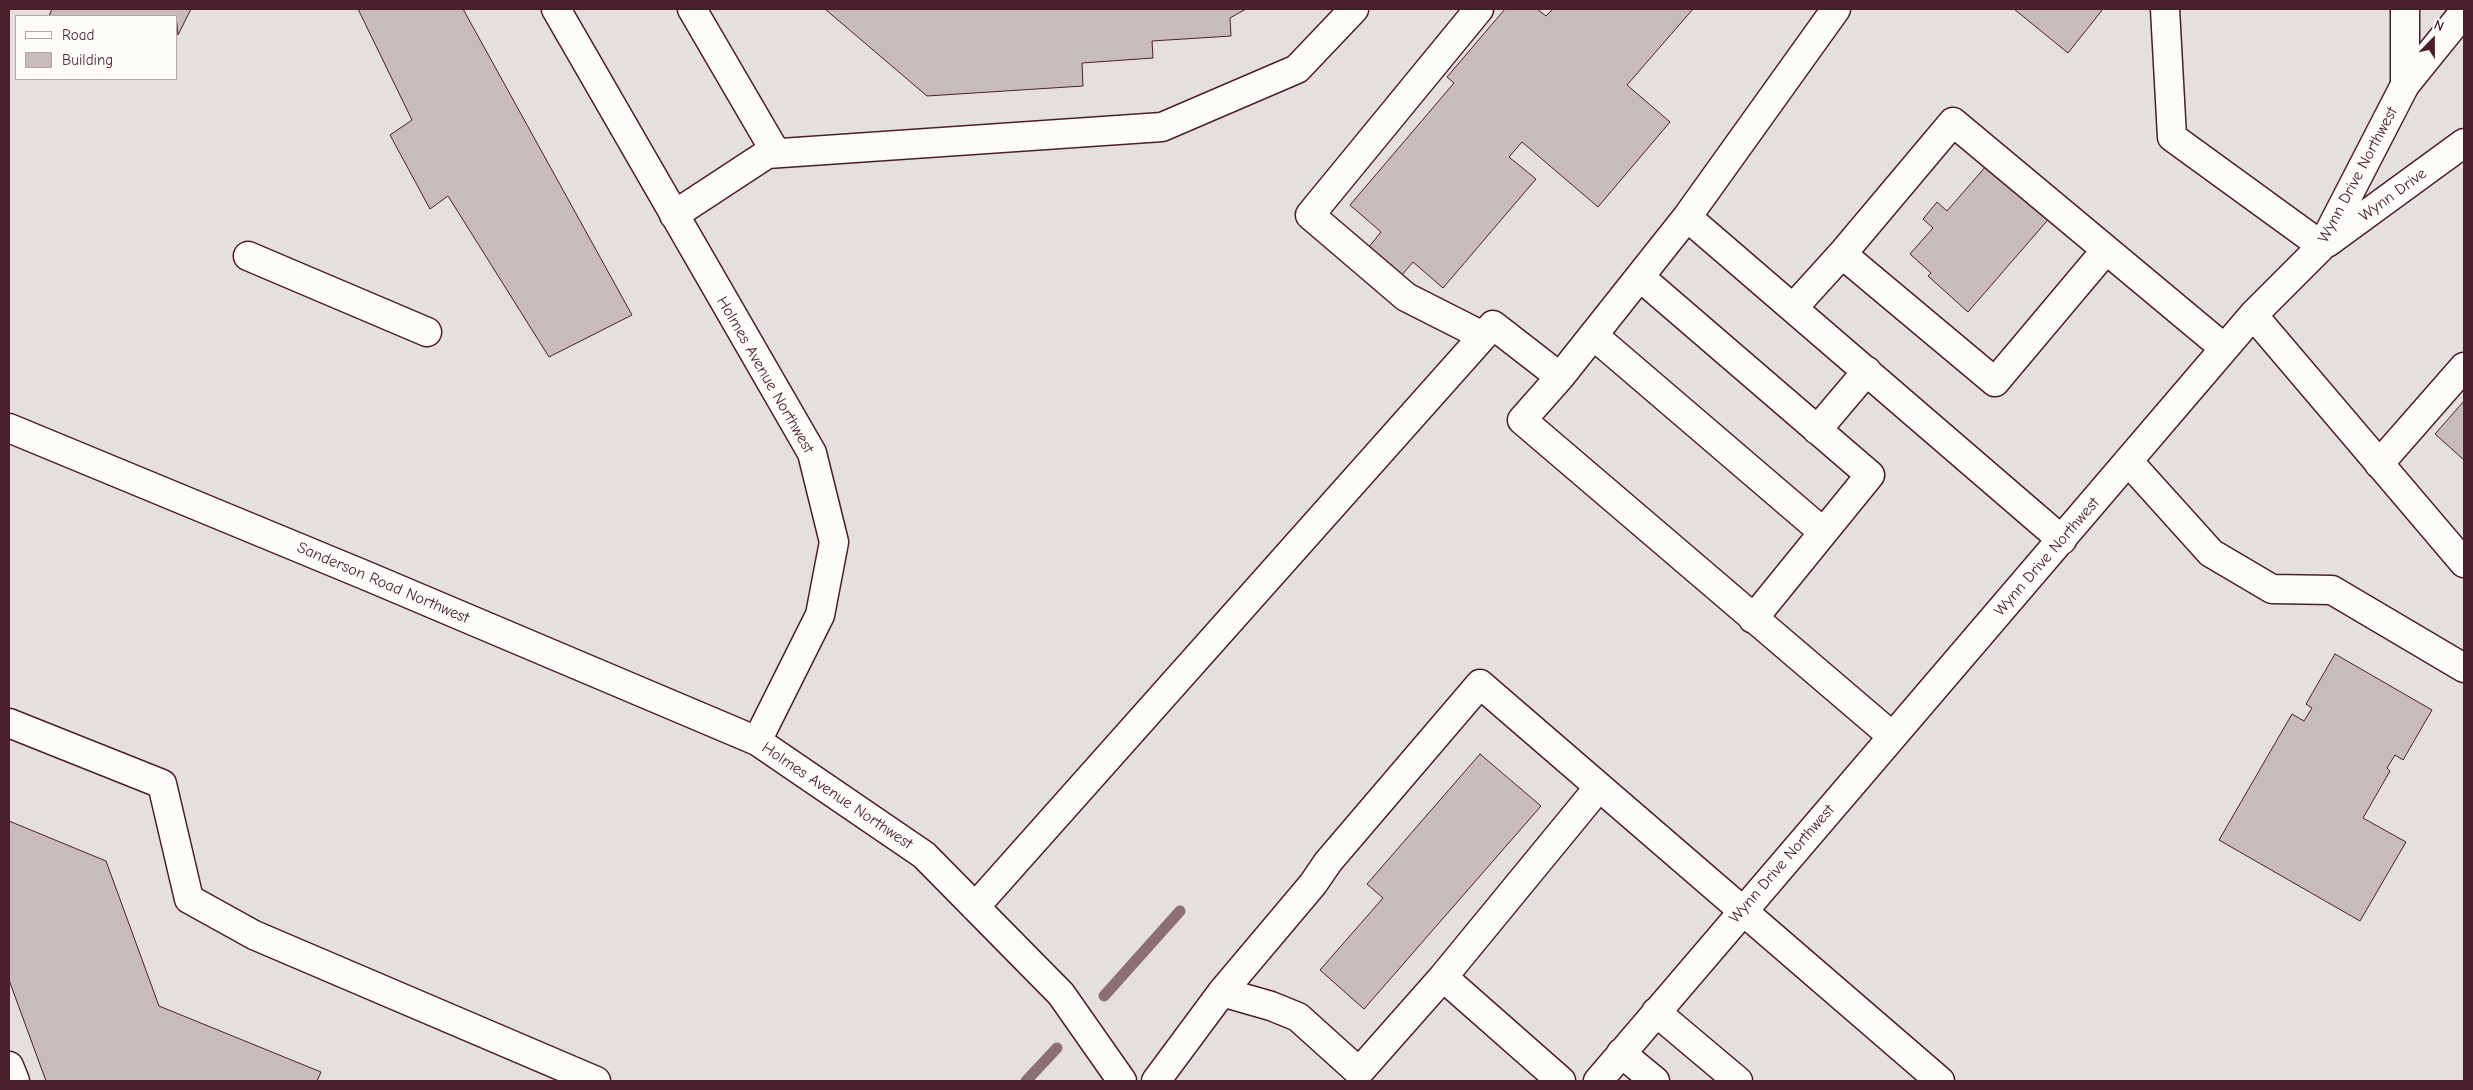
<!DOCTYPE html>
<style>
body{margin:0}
#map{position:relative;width:2473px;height:1090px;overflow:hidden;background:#f2efeb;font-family:"Comic Neue",sans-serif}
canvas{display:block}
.frame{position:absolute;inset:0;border:10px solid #4a1f2b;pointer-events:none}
.legend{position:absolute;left:15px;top:15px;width:162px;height:65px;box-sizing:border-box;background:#fdfcf7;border:1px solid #b5a4a5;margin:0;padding:6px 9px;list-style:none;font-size:15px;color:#4a1f2b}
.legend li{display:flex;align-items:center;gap:10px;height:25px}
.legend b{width:25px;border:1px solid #b5a4a5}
.north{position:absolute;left:2408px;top:15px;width:50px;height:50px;-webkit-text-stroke:4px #fdfcf7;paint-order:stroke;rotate:22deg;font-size:14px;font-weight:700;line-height:20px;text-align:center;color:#4a1f2b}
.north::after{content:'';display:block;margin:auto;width:18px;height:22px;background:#4a1f2b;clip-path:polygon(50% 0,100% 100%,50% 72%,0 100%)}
</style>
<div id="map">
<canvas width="2473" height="1090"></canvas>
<div class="frame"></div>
<ul class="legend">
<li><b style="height:6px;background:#fdfcf7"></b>Road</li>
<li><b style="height:14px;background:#c8bbbb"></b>Building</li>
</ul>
<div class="north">N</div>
</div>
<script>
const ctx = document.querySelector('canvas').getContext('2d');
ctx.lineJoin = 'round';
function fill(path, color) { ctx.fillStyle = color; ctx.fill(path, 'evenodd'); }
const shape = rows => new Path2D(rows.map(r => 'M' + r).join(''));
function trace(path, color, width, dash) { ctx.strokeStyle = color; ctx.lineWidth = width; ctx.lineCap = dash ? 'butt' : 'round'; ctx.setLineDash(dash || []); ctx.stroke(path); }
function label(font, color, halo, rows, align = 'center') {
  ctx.font = font + ' "Comic Neue",sans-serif'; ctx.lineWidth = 4; ctx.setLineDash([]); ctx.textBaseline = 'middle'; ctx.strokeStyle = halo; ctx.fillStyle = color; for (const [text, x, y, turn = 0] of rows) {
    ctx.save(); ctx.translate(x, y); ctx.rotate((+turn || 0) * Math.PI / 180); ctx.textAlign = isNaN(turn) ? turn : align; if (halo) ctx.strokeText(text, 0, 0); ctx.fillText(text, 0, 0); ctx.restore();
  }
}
fill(shape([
 [9,9,2464,9,2464,1081,9,1081],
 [16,16,176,16,176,79,16,79]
]), '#e5dfdd');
trace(shape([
 [1104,996,1180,911],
 [1026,1081,1057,1048]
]), '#8b6f75', 11);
const building = shape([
 [52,9,191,9,178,35,176,16,49,16,52,9],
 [358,9,463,9,632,315,549,357,448,196,430,209,390,135,412,120,358,9],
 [825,9,1246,9,1230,18,1231,36,1152,41,1153,58,1082,63,1083,86,927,96,825,9],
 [1505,9,1537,9,1546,16,1553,9,1693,9,1627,85,1670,122,1598,207,1522,142,1509,157,1536,179,1443,288,1413,262,1401,276,1368,248,1381,232,1350,205,1454,83,1447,77,1505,9],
 [2014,9,2103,9,2068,53,2014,9],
 [1987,165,2053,214,1968,312,1928,276,1931,273,1910,254,1933,228,1923,219,1937,202,1947,211,1987,165],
 [2464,401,2464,460,2435,434,2464,401],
 [2335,654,2432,710,2403,760,2395,755,2387,768,2390,771,2363,818,2406,842,2360,921,2219,840,2292,714,2304,721,2312,708,2306,704,2335,654],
 [1480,754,1541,806,1364,1009,1320,970,1383,898,1367,884,1480,754],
 [9,821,106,861,159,1006,321,1072,317,1081,46,1081,9,980,9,821]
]);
fill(building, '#c8bbbb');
trace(building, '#4a1f2b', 1);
const minor = shape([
 [556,9,812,453,834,542,820,615,757,741],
 [692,9,776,153],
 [1479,9,1310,215,1406,297,1483,336],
 [2165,9,2172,137,2322,246],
 [674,215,767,154,1162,127,1297,69,1354,9],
 [1687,217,2062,540],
 [2327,243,2464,143],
 [1842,254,1995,382,2106,250],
 [248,256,427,332],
 [1640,277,1870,475,1753,619],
 [1793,308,1842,254,1953,122,2224,348],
 [2253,315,2464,563],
 [1593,335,1823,532],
 [1560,377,1522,420,1892,736],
 [9,428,367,576,757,741,924,855,1061,994,1122,1081],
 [1817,430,1867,371],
 [2128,461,2211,553,2272,589,2332,590,2464,668],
 [2379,464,2464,367],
 [9,723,162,784,189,899,254,935,596,1081],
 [975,907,1493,325,1560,377,1687,217,1836,9],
 [1443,977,1561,1081],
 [1222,992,1271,1006,1298,1017,1359,1072,1443,977,1599,787],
 [1656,1012,1738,1081],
 [1621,1053,1655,1081],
 [9,1066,15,1081],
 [1156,1081,1222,992,1313,884,1328,862,1480,684,1940,1081],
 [1598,1081,2253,315,2322,246,2405,85,2464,12]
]);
const highway = shape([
 [2405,9,2405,85]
]);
trace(minor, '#4a1f2b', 31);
trace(highway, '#4a1f2b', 31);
trace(minor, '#fdfcf7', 28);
trace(highway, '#fdfcf7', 28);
label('16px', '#4a1f2b', '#fdfcf7', [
 ["Wynn Drive Northwest",2358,175,-62],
 ["Wynn Drive",2393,195,-36],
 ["Holmes Avenue Northwest",765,375,60],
 ["Wynn Drive Northwest",2047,557,-49],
 ["Sanderson Road Northwest",383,583,23],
 ["Holmes Avenue Northwest",837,796,34],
 ["Wynn Drive Northwest",1782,864,-49]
]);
</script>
